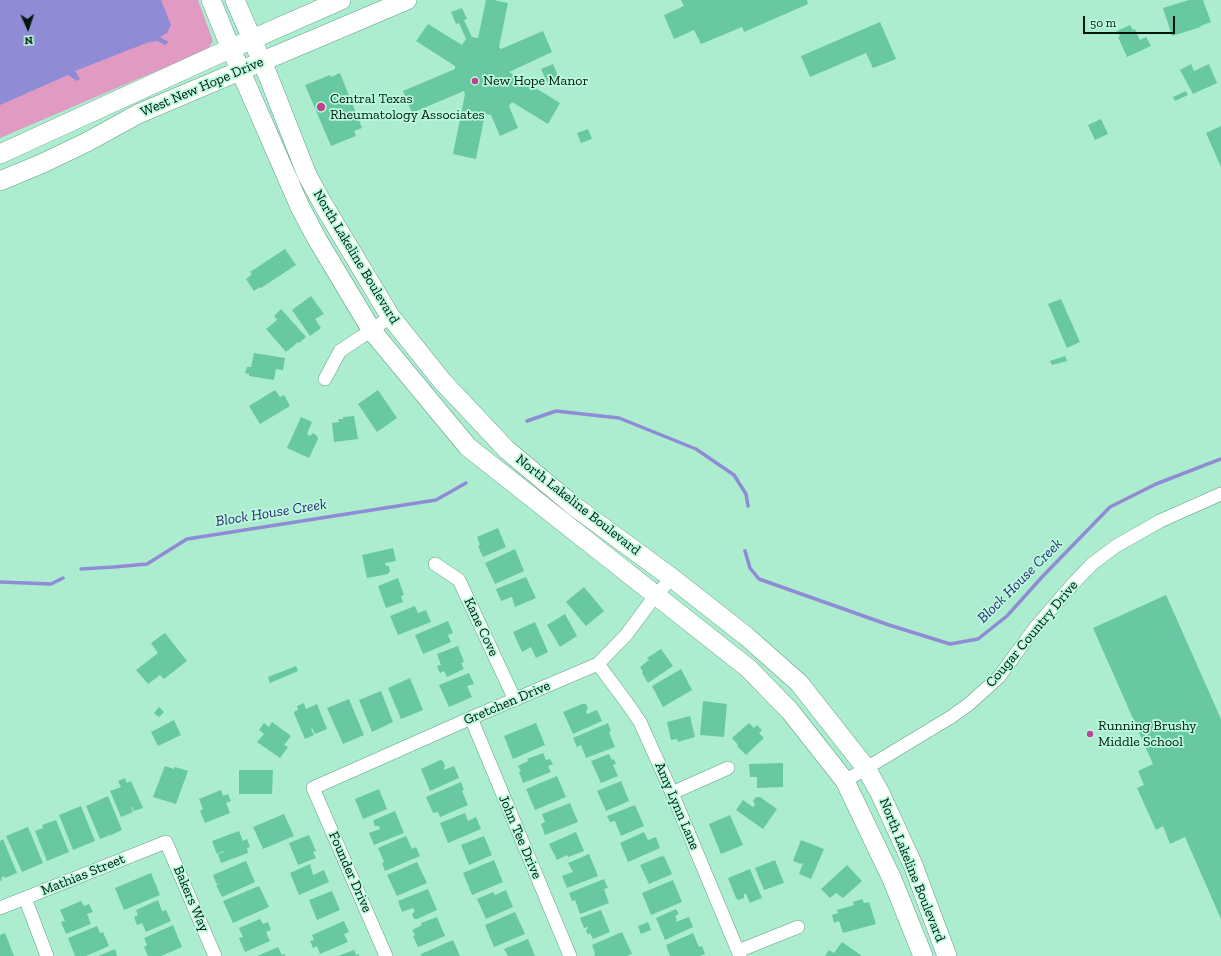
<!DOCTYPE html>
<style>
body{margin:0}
#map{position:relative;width:1221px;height:956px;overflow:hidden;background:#acedd0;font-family:"Zilla Slab",serif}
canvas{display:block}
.north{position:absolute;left:8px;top:8px;width:40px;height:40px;-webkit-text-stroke:3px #b9fbdd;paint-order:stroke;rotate:177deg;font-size:11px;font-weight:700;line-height:16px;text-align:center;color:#00160d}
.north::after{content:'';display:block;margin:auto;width:14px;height:18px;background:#00160d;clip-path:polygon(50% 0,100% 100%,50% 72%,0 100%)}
.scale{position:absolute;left:1083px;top:16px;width:92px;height:18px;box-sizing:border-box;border:2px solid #00160d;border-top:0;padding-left:5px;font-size:12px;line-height:14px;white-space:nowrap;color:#00160d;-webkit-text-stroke:3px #b9fbdd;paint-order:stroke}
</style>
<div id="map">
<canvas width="1221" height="956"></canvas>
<div class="north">N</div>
<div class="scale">50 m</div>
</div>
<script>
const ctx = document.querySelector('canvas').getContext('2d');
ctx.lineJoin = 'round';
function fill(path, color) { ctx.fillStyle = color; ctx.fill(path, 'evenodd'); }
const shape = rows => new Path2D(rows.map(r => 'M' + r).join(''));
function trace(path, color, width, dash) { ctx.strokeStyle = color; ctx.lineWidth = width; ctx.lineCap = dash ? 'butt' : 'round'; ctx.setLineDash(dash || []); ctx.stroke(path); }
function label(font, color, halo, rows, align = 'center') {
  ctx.font = font + ' "Zilla Slab",serif'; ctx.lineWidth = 3.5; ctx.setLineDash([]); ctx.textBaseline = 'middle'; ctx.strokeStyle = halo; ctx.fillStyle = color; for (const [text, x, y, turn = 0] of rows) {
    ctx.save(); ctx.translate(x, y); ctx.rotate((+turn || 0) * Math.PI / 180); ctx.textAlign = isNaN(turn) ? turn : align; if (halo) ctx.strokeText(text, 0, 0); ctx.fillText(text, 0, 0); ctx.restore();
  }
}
fill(shape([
 [0,0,198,0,213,41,208,49,0,138]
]), '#e19bc2');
fill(shape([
 [0,0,161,0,171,25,167,33,160,37,169,42,165,45,157,41,149,42,75,71,80,79,77,81,68,75,0,105]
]), '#8f8cd5');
trace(shape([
 [527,421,556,411,619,418,696,449,734,475,746,494,748,506],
 [745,551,750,568,759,579,889,625,950,644,978,639,1007,616,1042,577,1110,507,1156,484,1221,459],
 [81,569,114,567,147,564,187,539,436,500,466,483],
 [0,582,51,584,63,578]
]), '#8f8cd5', 3.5);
fill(shape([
 [486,0,494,0,508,3,499,47,501,49,543,31,552,52,509,72,560,103,548,124,512,102,509,106,518,128,500,136,491,115,485,114,476,159,453,154,465,94,464,91,412,113,403,91,455,69,455,66,416,41,428,24,462,45,466,39,459,23,456,24,451,12,462,8,467,19,464,20,472,37,478,38],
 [681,0,807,0,808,4,744,32,742,27,701,44,694,30,674,39,664,15,684,6],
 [1189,0,1203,0,1211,22,1200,26,1201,27,1172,36,1163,8],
 [880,22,896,59,873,68,866,53,810,77,801,56],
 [1130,25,1133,30,1135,29,1140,40,1146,37,1151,46,1127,57,1118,37,1120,36,1117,31],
 [553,64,559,78,548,84,541,69],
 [1191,64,1194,71,1209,64,1217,83,1193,94,1180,70],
 [340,73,362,128,354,131,356,136,331,146,305,85,330,75,331,77],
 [1186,91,1188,95,1175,101,1173,97],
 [1101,119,1108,134,1095,140,1088,125],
 [1221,126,1221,167,1206,133],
 [588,129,592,139,581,143,577,133],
 [285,249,296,265,261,288,260,287,254,291,246,279,252,274,250,272],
 [311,296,324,314,315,319,321,328,310,336,292,310],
 [1061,299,1080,342,1067,348,1048,304],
 [281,309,306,337,299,343,298,342,286,352,266,329,277,320,274,316],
 [254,353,285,358,283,370,276,369,274,380,249,376,249,374,245,373,247,367,251,367],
 [1065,356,1067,361,1052,365,1050,361],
 [275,390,280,397,284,395,290,406,260,424,249,406],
 [378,390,397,418,377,432,358,404],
 [354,416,358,439,334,442,332,423,339,422,338,419,343,419,343,417],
 [301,417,312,422,307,434,310,436,313,433,317,436,318,439,309,458,287,448],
 [498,528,506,547,483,557,478,546,480,545,477,537],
 [393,548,396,561,385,563,386,566,389,566,390,571,388,574,367,578,362,555],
 [515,549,524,571,495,584,485,563],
 [526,577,536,598,515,607,512,597,501,601,496,589],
 [398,578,404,595,401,596,403,602,386,608,378,586],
 [584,587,604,611,586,626,566,602],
 [1166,595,1221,719,1221,919,1185,837,1170,844,1163,826,1156,830,1137,788,1144,785,1138,771,1153,764,1093,628],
 [415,606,418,613,426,610,431,622,398,635,390,616],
 [565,614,577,636,560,647,547,625],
 [448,621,453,633,448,635,451,642,423,654,415,635],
 [535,622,548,652,536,658,531,647,522,652,513,632],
 [165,633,187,661,164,679,160,675,148,684,136,670,158,653,151,643],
 [458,646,464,662,461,663,464,669,447,677,444,671,440,673,437,666,441,665,437,654],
 [661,649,673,666,648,683,642,673,643,672,640,667,649,660,647,658],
 [296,666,298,671,270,683,268,677],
 [681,669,692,690,663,707,652,686],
 [469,673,474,684,467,686,472,697,449,707,439,685],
 [410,678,423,710,401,719,388,688],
 [381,691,393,722,372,732,359,700],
 [349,699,364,735,343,744,327,708],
 [703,701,727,704,724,737,700,735],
 [304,703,306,709,317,704,327,729,315,734,312,728,311,729,314,735,305,739,294,713,295,711,298,710,297,706],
 [582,704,586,704,588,709,586,711,587,714,597,710,602,721,573,734,563,712],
 [159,707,164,712,159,717,154,713],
 [690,716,695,737,678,742,677,739,671,740,667,722],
 [174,720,181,735,158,746,151,732],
 [272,722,291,736,284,745,288,747,280,758,257,742,264,734,259,730,264,723,269,727],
 [536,723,545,745,513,759,504,736],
 [608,723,611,731,609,732,615,747,586,758,581,745,577,747,573,738],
 [749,723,754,728,757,725,762,730,759,733,764,738,746,755,737,746,738,745,732,738],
 [543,753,546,760,550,759,553,764,548,766,551,772,523,783,519,772,521,771,518,766,528,761,527,759],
 [609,754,612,760,614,759,616,764,613,765,618,776,601,783,591,761],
 [440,760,443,761,445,766,444,768,444,770,454,766,459,778,430,791,421,769],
 [783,763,783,787,757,788,757,777,750,777,749,764],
 [165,766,174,769,175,767,188,771,176,804,153,797],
 [239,770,273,770,272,794,239,794],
 [557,776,566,797,535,810,526,789],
 [125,778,127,783,131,781,143,808,134,811,132,807,131,807,133,812,121,817,110,791,121,787,118,781],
 [621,781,629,801,606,811,597,791],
 [461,782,464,790,462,791,468,805,440,817,438,812,433,813,426,797],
 [379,789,387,809,363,819,355,799],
 [221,790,223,796,228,794,231,801,226,803,230,813,205,823,200,811,203,809,199,799],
 [108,796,122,830,109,836,108,833,108,836,100,839,86,806],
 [756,797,760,797,777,809,763,829,736,810,743,800,753,807,755,804,753,801],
 [570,803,578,822,545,835,541,824,545,822,542,814],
 [635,805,644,826,621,836,615,821,610,822,607,816],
 [81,806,95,841,73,850,59,815],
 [395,811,404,833,374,845,369,833,380,829,379,826,375,826,373,821,376,819],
 [465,813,468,821,476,817,481,829,448,843,440,823],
 [284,814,294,836,263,849,253,827],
 [730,815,743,845,721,854,709,824],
 [56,820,69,852,47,861,35,831,43,828,42,825],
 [28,827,43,863,22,872,6,836],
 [239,831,243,841,247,839,250,847,247,848,248,853,221,863,218,854,224,852,223,851,217,854,212,841],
 [576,832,584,851,568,857,567,855,557,860,549,844],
 [644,832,648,840,656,837,660,848,628,862,620,843],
 [309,835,316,851,313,852,316,858,298,865,289,843],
 [406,836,412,849,416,847,420,856,385,871,382,863,384,862,378,848],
 [484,836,492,855,469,865,461,845],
 [3,839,17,873,5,878,4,876,1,878,2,880,0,881,0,841],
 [801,840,824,849,811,879,799,874,803,863,802,863,801,864,793,861],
 [589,854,598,876,567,888,562,876,573,872,568,863],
 [662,856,662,857,664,856,672,874,649,884,640,865],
 [494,860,503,882,472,895,463,873],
 [775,860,784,883,764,890,755,868],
 [246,861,255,882,222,897,216,885,219,884,216,883,213,875],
 [417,862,427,883,397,896,387,875],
 [310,864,313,875,324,870,329,882,299,895,290,873],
 [847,865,862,881,843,898,836,893,830,898,821,889],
 [750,869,762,898,750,903,746,894,744,894,744,898,738,900,736,898,728,878],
 [151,873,160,895,124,910,115,888],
 [604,879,608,888,604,889,609,903,580,914,575,900,572,901,569,893],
 [673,880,682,902,651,915,642,893],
 [259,886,269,907,233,923,223,901],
 [428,889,437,910,417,919,414,919,412,914,415,911,413,908,402,912,398,901],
 [506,890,513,907,486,919,477,899,493,892,495,895],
 [332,891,340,910,317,920,309,900],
 [862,899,864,903,869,902,876,924,843,933,839,921,834,923,832,915,838,913,837,910,854,905,853,902],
 [158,900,162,911,166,910,171,921,146,932,142,923,137,925,134,917,138,915,136,910],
 [81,901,84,906,89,904,93,912,87,914,91,924,66,934,61,922,65,921,60,910],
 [676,909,679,914,675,916,677,920,676,921,676,922,689,917,693,927,665,940,656,918],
 [601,910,610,932,593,939,590,933,588,935,586,930,588,928,588,927,584,928,580,918],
 [515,912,525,934,494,947,485,925],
 [437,917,445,936,418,947,413,936,415,935,412,930,422,925,421,923],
 [260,919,263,924,268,922,271,930,266,932,270,941,245,952,239,938,243,937,239,928],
 [344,921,349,932,344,934,348,942,320,954,317,946,313,948,310,941,314,940,312,935],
 [648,922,651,930,641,934,638,926],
 [173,925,182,947,161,956,148,956,144,947,147,945,144,938],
 [97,926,100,933,103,932,109,946,86,956,75,956,68,938],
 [622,932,632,954,627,956,593,956,595,955,595,953,592,945],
 [5,933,14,956,0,956,0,935],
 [693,933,699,947,702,946,705,954,700,956,670,956,666,945],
 [528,939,535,956,508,956,504,949],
 [453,940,460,956,421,956,421,954],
 [842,942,862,956,825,956,829,950,834,953],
 [278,947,282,955,285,954,285,956,257,956],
 [115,949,117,956,98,956],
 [354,950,356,955,359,954,359,956,338,956]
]), '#68c8a2');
const street = shape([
 [325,379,340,351,361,337,372,331,390,316],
 [435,564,459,580,515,700],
 [598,664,627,703,640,722,672,793,740,956],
 [471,718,570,956],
 [845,781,951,717,969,704,999,677,1034,629,1072,585,1092,564,1116,546,1160,521,1221,494],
 [672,793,728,768],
 [25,898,47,956],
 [0,908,166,842,215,956],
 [738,951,798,927],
 [386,956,313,788,471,718,598,664,626,635,655,596,672,578]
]);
const secondary = shape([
 [211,0,231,49,300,207,317,239,372,331,468,447,748,668,790,711,845,781,892,879,923,956],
 [235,0,269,78,307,175,324,206,390,316,442,381,507,450,574,506,672,578,746,636,799,683,866,768,880,793,913,865,947,956],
 [0,154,214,56,341,0],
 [0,181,41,164,87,142,138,114,407,0]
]);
trace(street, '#609f84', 14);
trace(secondary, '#609f84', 20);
trace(street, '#fff', 13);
trace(secondary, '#fff', 19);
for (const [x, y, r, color] of [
 [475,81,4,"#c04392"],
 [321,107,5,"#c04392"],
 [1090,734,4,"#c04392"]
]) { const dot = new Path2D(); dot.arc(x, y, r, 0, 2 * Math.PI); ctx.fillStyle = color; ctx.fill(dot); trace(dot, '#b9fbdd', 1.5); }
label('14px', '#00160d', '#b9fbdd', [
 ["New Hope Manor",483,81],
 ["Central Texas",330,99],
 ["Rheumatology Associates",330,115],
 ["Running Brushy",1098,726],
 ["Middle School",1098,742]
], 'left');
label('14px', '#00160d', '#b9fbdd', [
 ["West New Hope Drive",202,87,-23],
 ["North Lakeline Boulevard",356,257,59],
 ["North Lakeline Boulevard",578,505,38],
 ["Kane Cove",481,627,65],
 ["Cougar Country Drive",1032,634,-50],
 ["Gretchen Drive",507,703,-23],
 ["Amy Lynn Lane",677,806,67],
 ["John Tee Drive",520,837,67],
 ["North Lakeline Boulevard",912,870,68],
 ["Founder Drive",350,872,66],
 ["Mathias Street",83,875,-22],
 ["Bakers Way",191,899,67]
]);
label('italic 15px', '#311e74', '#b9fbdd', [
 ["Block House Creek",271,513,-9],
 ["Block House Creek",1020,581,-45]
]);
</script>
